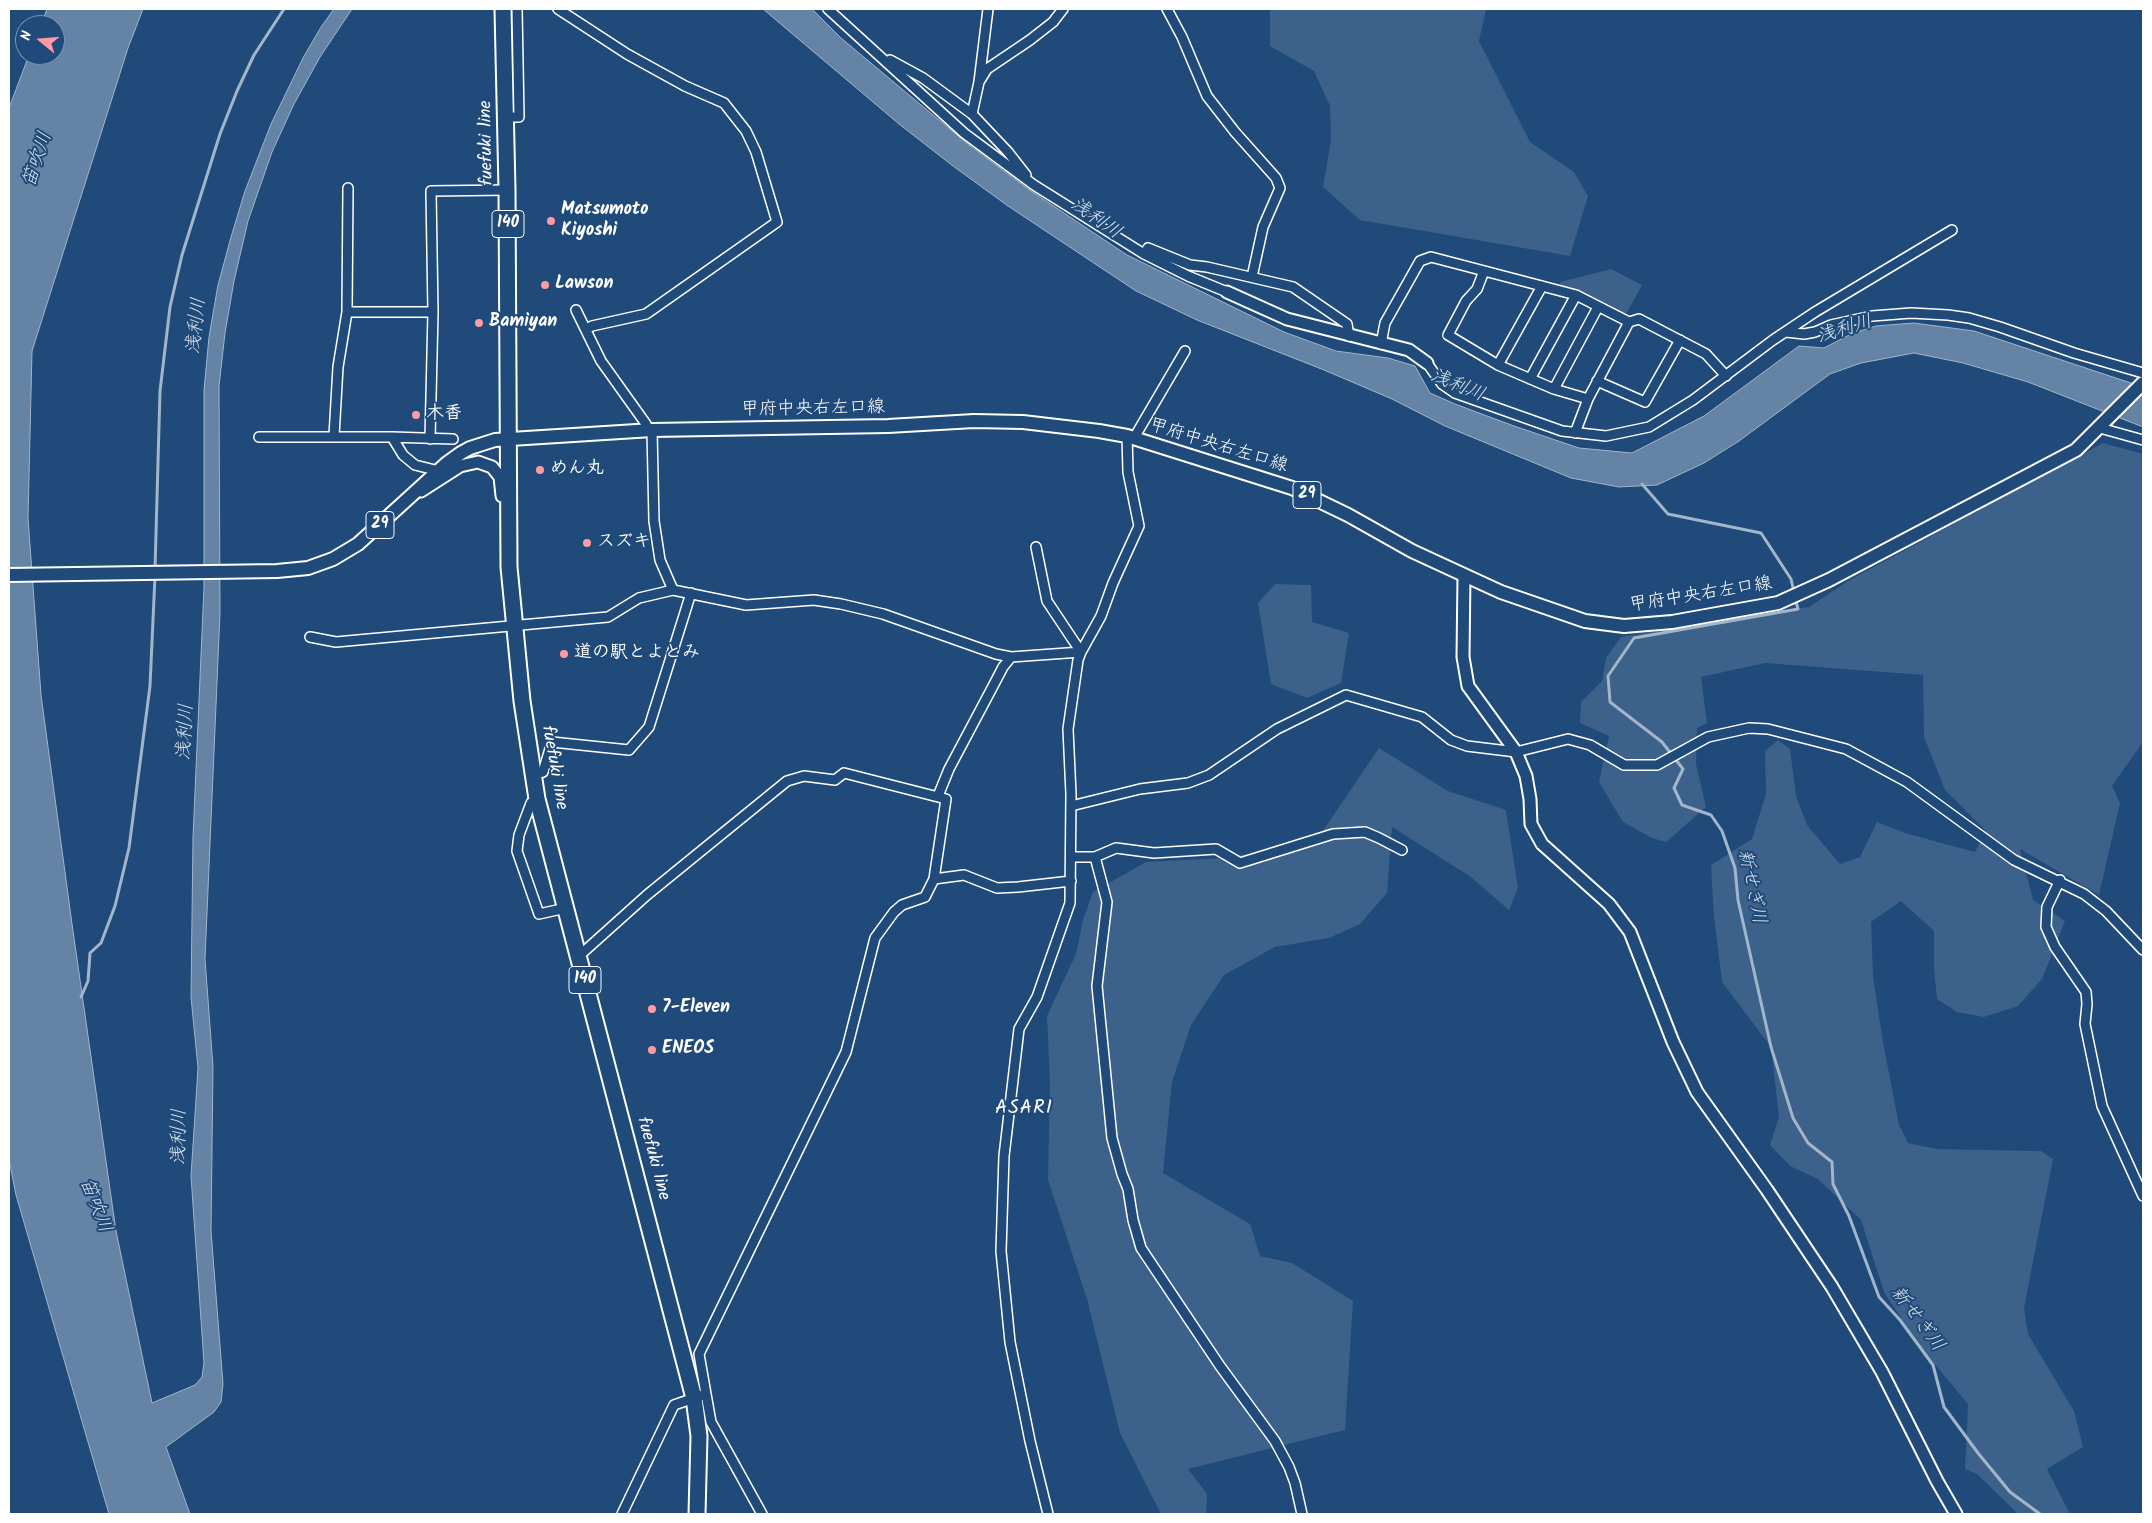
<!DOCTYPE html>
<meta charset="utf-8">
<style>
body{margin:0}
#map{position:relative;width:2152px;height:1523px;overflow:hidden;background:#1f4a7a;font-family:Kalam,sans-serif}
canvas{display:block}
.frame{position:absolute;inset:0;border:10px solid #fff;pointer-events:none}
.north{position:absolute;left:15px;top:15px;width:50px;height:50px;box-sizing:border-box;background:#1f4a7a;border:1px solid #7992af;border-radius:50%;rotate:287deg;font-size:14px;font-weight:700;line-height:20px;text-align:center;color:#fff}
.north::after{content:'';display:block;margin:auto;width:18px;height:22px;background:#ff9aa2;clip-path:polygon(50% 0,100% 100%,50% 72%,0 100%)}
</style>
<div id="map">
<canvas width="2152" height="1523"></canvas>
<div class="frame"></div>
<div class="north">N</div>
</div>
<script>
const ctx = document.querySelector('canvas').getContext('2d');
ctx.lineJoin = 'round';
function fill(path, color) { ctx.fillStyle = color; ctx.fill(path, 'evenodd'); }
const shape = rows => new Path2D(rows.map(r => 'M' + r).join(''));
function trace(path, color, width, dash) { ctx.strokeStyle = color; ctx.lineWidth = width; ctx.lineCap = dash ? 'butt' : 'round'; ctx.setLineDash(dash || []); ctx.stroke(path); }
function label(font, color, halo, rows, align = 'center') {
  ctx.font = font + ' Kalam,"Klee One",sans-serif'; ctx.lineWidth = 4; ctx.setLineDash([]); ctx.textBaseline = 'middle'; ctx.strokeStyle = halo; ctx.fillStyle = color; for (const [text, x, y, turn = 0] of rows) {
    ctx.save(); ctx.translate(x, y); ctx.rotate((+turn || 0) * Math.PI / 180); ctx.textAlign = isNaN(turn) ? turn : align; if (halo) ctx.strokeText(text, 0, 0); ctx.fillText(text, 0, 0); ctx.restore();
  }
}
fill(shape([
 [1270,9,1486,9,1479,41,1530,142,1574,172,1588,196,1570,256,1360,220,1323,187,1331,140,1330,106,1314,71,1270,46],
 [1611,269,1642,285,1625,316,1559,286,1560,282],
 [2103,443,2143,454,2143,742,2112,786,2120,803,2099,895,2020,849,2033,900,2065,921,2042,979,2018,1006,1984,1017,1957,1012,1937,999,1934,969,1934,931,1901,901,1871,922,1873,977,1883,1042,1899,1125,1908,1143,1936,1149,2041,1151,2053,1159,2024,1308,2028,1334,2074,1411,2083,1447,2047,1469,2070,1514,2018,1514,1977,1474,1965,1469,1968,1404,1918,1344,1884,1292,1861,1220,1818,1179,1790,1166,1770,1145,1779,1117,1771,1047,1722,982,1714,917,1711,865,1752,839,1766,794,1765,751,1778,740,1790,749,1796,796,1807,825,1840,864,1860,857,1877,822,1905,833,1975,852,1986,831,1945,790,1924,737,1923,675,1765,663,1701,677,1707,723,1697,728,1696,764,1706,807,1666,842,1652,838,1623,822,1599,782,1609,736,1580,723,1581,702,1602,681,1606,658,1621,637,1809,607,1848,581],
 [1275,584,1311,585,1312,622,1349,633,1341,683,1307,698,1271,684,1258,603],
 [1379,748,1448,791,1506,810,1518,888,1509,910,1471,877,1392,827,1387,893,1360,924,1329,938,1275,947,1224,975,1191,1025,1172,1082,1163,1173,1250,1224,1260,1256,1292,1263,1353,1301,1345,1430,1188,1469,1207,1494,1206,1514,1161,1514,1120,1433,1087,1299,1048,1180,1050,1083,1047,1016,1076,954,1083,920,1093,892,1146,862,1222,858,1314,844]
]), '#3c618b');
const water = shape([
 [47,9,143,9,128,48,32,351,28,518,41,695,72,924,116,1231,152,1403,195,1385,202,1377,204,1363,191,1176,198,1068,191,997,193,837,204,587,204,390,209,337,218,285,231,237,245,191,271,124,303,58,321,27,334,9,352,9,320,57,294,104,272,152,248,221,234,281,225,333,219,386,220,613,205,959,213,1067,211,1231,223,1384,221,1402,214,1412,166,1447,190,1514,109,1514,16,1195,9,1160,9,108,29,55,55,55,55,25,41,25,47,9],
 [763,9,812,9,841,38,969,145,1028,189,1127,255,1284,332,1336,351,1388,358,1415,366,1430,393,1455,404,1514,426,1579,448,1632,453,1704,416,1799,346,1824,348,1853,333,1876,326,1914,323,1974,331,2143,387,2143,427,2028,382,1963,363,1914,353,1861,363,1830,374,1739,441,1704,463,1657,485,1619,487,1571,478,1445,426,1392,399,1324,370,1197,320,1136,291,1008,206,953,166,899,124,763,9]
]);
fill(water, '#6583a4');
trace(water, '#a3b5c8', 1);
trace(shape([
 [1642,484,1668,514,1761,533,1791,579,1794,592],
 [155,569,160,391,170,307,182,255,220,134,237,91,254,55,284,9],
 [1795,598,1798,609,1634,638,1608,676,1610,702,1662,742,1683,769,1674,788,1682,805,1711,815,1722,831,1735,868,1738,900,1771,1047,1793,1118,1808,1143,1832,1162,1833,1184,1849,1216,1879,1297,1900,1320,1933,1365,1944,1407,1978,1453,2010,1492,2040,1514],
 [81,997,88,981,90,953,101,943,115,906,129,848,150,686,155,576]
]), '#a3b5c8', 3);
const street = shape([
 [558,9,627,54,685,86,724,103,746,131,756,152,777,222,646,314,592,326,586,329],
 [828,9,964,133,1034,185,1144,254,1188,276,1227,292],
 [1167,9,1182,37,1207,96,1235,132,1276,178,1280,188,1263,227,1252,277],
 [890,60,923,78,972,114,1008,152,1026,175],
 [979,82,987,69,1030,40,1053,22,1063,9],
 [972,114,979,82,988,9],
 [506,117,519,117,517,9],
 [1144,254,1148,248,1190,265,1207,267,1293,287,1347,324,1349,336],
 [1484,271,1477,289,1466,301,1448,335,1498,365,1554,389,1588,399],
 [576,310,601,361,646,424,648,431],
 [347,312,433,312],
 [1786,332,1804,334,1815,332,1831,325,1872,316,1911,313,1948,315,1969,318,2000,327,2074,353,2143,373],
 [1381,344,1385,323,1420,261,1431,257,1576,295,1629,322],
 [1427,363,1442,384,1455,393,1562,431,1606,436,1649,427,1693,400,1773,340,1815,312,1952,230],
 [1498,365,1542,286],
 [1530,379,1576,295],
 [1597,381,1645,402,1680,340],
 [1554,389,1598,307],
 [2100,428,2143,440],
 [652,430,654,521,660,560,673,590],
 [1575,433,1588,399,1629,322,1639,319,1706,354,1726,376],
 [334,436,338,367,347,312,348,188],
 [259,437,392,437],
 [1134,438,1185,351],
 [430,439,433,312,431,191,507,190],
 [439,471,415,465,403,455,392,437,453,439],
 [1036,547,1047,601,1081,652],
 [310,637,336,642,608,617,639,598,673,590,746,605,814,600,841,604,883,614,996,654,1011,657,1081,652],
 [533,774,543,772,552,742,629,750,649,727,691,593],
 [938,796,949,769,992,688,1003,667,1011,657],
 [537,799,531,803,519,835,517,851,539,914,566,908],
 [1071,806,1140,789,1188,783,1209,775,1277,729,1346,695,1422,717,1451,740,1467,746,1516,752,1568,739,1590,745,1624,765,1657,765,1708,737,1749,728,1768,729,1846,749,1907,782,2014,860,2084,894,2106,911,2143,950],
 [1072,857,1095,857,1116,848,1154,853,1216,849,1240,863,1333,834,1365,832,1379,838,1402,850],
 [1095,857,1107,902,1097,986,1112,1138,1122,1174,1128,1189,1133,1220,1141,1248,1220,1366,1275,1441,1289,1467,1295,1483,1302,1514],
 [934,879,964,875,997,888,1018,887,1071,881],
 [2060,880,2047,907,2046,927,2055,947,2086,992,2087,1004,2085,1024,2102,1106,2143,1196],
 [579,956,647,895,787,781,804,776,835,780,844,773,946,799,934,879,925,897,902,905,894,912,875,938,846,1052,699,1354,706,1394],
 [622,1514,674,1405,706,1394,711,1422,762,1514],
 [1048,1514,1030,1441,1010,1342,1001,1251,1004,1156,1019,1029,1037,997,1070,903,1071,794,1068,729,1078,660,1081,652,1101,616,1113,583,1139,526,1128,472,1127,436]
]);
const secondary = shape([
 [1227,292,1287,319,1409,350,1427,363],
 [421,491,460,466,478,462,492,467,500,477,502,496],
 [1464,575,1463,657,1468,686,1516,752,1526,776,1530,799,1531,824,1542,844,1609,904,1630,932,1673,1042,1697,1092,1767,1190,1832,1287,1882,1372,1937,1481,1956,1514]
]);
const primary = shape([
 [9,575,277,571,308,568,333,559,358,544,447,463,461,453,470,448,495,440,652,430,888,426,974,421,1023,422,1099,431,1127,436,1292,488,1348,515,1412,551,1464,575,1501,592,1585,621,1624,626,1672,622,1778,603,1829,580,2076,450,2143,383]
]);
const highway = shape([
 [503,9,507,190,509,567,522,701,537,799,694,1398,699,1436,697,1514]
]);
trace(street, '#fff', 12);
trace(secondary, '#fff', 15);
trace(primary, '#fff', 16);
trace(highway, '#fff', 19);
trace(street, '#1f4a7a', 9);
trace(secondary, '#1f4a7a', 11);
trace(primary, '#1f4a7a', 12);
trace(highway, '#1f4a7a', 15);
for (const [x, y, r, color] of [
 [551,221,5,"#ff9aa2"],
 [545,285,5,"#ff9aa2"],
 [479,323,5,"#ff9aa2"],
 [416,415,5,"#ff9aa2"],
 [540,470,5,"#ff9aa2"],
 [587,543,5,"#ff9aa2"],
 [564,654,5,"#ff9aa2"],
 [652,1009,5,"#ff9aa2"],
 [652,1050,5,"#ff9aa2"]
]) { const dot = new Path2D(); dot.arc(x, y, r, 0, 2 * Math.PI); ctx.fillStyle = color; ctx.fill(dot); trace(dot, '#1f4a7a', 2); }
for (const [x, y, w] of [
 [508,224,32],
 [1307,495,28],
 [380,525,28],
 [585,980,32]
]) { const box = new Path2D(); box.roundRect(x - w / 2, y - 13.5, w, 27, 4); ctx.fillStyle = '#1f4a7a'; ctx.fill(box); trace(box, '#fff', 1); }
label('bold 16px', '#fff', null, [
 ["140",508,224],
 ["29",1307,495],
 ["29",380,525],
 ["140",585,980]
]);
label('18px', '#fff', '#1f4a7a', [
 ["fuefuki line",488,143,-91],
 ["甲府中央右左口線",813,410,-1],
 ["甲府中央右左口線",1218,447,17],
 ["甲府中央右左口線",1701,596,-9],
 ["fuefuki line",553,768,80],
 ["fuefuki line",652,1159,75]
]);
label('bold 18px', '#fff', '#1f4a7a', [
 ["Matsumoto",561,211],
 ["Kiyoshi",561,232],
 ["Lawson",555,285],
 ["Bamiyan",489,323],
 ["木香",426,415],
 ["めん丸",550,470],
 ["スズキ",597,543],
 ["道の駅とよとみ",574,654],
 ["7-Eleven",662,1009],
 ["ENEOS",662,1050]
], 'left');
label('italic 19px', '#d8e0e8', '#1f4a7a', [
 ["笛吹川",39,160,-72],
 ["浅利川",1095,220,35],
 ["浅利川",198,326,-84],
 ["浅利川",1845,331,-17],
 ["浅利川",1457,387,22],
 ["浅利川",187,732,-87],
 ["新せぎ川",1750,887,78],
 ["浅利川",181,1137,-89],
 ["笛吹川",94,1206,69],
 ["新せぎ川",1916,1320,53]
]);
ctx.letterSpacing = '1px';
label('20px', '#fff', '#1f4a7a', [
 ["ASARI",1024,1110]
]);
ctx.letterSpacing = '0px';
</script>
